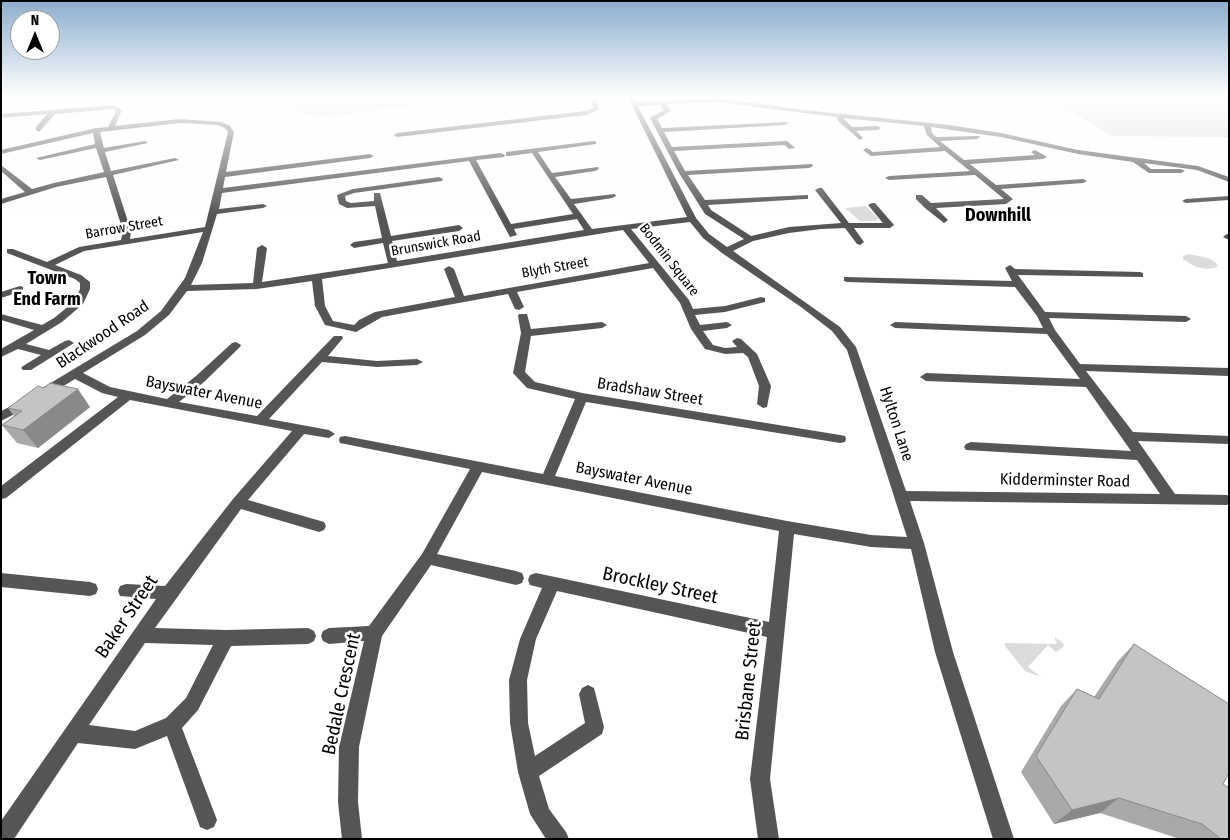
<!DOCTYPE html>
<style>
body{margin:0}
#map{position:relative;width:1230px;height:840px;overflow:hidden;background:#fff;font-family:"Fira Sans Condensed",sans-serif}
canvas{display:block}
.frame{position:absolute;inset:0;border:2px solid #000;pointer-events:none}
.north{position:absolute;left:10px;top:10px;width:50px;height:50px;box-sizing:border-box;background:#fff;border:1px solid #999;border-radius:50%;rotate:0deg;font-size:14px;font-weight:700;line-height:20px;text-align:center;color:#000}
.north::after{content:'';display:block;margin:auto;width:18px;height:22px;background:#000;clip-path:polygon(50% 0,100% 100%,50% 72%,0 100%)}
</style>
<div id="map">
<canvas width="1230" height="840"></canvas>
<div class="frame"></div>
<div class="north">N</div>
</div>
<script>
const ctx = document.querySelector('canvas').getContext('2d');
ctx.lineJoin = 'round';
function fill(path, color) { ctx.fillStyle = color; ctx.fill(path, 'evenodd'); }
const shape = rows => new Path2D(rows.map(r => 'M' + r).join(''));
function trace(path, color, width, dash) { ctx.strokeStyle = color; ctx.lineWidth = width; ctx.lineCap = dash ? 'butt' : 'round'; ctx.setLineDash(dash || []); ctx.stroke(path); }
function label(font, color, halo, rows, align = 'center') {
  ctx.font = font + ' "Fira Sans Condensed",sans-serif'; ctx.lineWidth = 5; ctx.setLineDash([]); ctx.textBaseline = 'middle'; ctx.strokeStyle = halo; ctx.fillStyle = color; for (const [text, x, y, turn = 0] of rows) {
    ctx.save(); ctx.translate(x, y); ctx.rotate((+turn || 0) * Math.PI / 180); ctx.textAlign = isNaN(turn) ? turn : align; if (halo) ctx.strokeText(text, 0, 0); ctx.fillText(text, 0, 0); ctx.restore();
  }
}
fill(shape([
 [408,97,466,97,436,103,328,116,302,114,284,99,349,101],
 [1047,97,1229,99,1229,137,1112,136],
 [866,206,878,218,875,221,860,221,845,208],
 [1189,254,1208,258,1215,262,1218,266,1215,268,1207,269,1196,267,1183,259,1183,256],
 [1054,637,1061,641,1064,645,1062,648,1056,652,1048,645,1028,667,1041,677,1025,671,1005,646,1005,643,1057,644]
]), '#dcdcdc');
fill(shape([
 [591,97,597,97,599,109,586,115,397,137,394,135,397,133,585,111,593,108,591,97],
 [628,97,634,97,637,102,716,98,805,110,949,125,1001,133,1078,150,1198,166,1229,177,1229,182,1197,170,1144,163,1151,169,1181,169,1185,171,1181,173,1149,173,1133,162,1078,154,1001,137,931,127,932,133,936,137,979,136,980,137,977,139,940,141,964,160,1035,155,1031,152,1035,150,1047,157,1043,159,970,164,996,185,1083,179,1087,181,1083,183,1001,189,1013,199,1006,204,936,208,948,220,944,223,925,208,916,199,916,195,922,195,931,203,1004,199,975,175,889,180,885,178,889,176,970,171,945,151,871,156,863,150,867,148,873,152,940,147,927,135,924,126,843,118,852,127,878,126,881,128,878,130,856,131,863,138,860,140,838,121,836,117,716,102,666,104,671,111,657,119,662,128,787,122,788,123,785,125,664,132,672,147,787,141,795,148,789,149,785,145,674,151,685,171,812,164,813,166,809,168,688,175,705,200,808,195,808,199,805,199,708,205,711,210,751,236,789,227,841,223,815,190,819,188,822,188,849,223,883,223,868,205,872,203,875,203,894,225,890,228,854,228,864,242,860,245,857,244,845,228,821,229,789,233,753,241,733,251,840,327,856,347,906,491,1160,494,1137,460,966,450,964,447,966,444,971,442,1131,451,1086,387,926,381,920,377,926,373,1080,379,1047,334,895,328,890,325,895,322,1043,328,1037,316,1015,287,847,282,844,281,844,277,1012,281,1005,268,1010,265,1015,269,1140,272,1143,273,1143,277,1018,275,1045,312,1186,316,1191,319,1186,322,1049,318,1055,330,1080,364,1229,368,1229,376,1086,371,1133,432,1229,436,1229,444,1138,441,1175,494,1229,495,1229,505,910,501,924,543,953,652,1014,839,993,839,935,652,911,549,871,547,794,534,770,779,779,839,758,839,750,779,767,637,557,591,536,639,527,680,528,723,535,756,585,723,579,694,582,688,588,685,594,688,604,727,602,734,539,776,549,809,566,832,569,839,546,839,530,814,518,772,510,723,509,680,520,639,542,588,530,585,528,580,530,575,536,573,769,622,779,531,482,472,437,554,516,571,522,573,524,578,522,583,516,585,431,565,382,636,359,747,358,802,362,839,342,839,338,802,339,747,364,641,329,644,323,641,321,636,323,631,329,628,369,626,422,554,470,469,340,443,339,440,340,437,345,436,543,474,575,399,527,388,513,373,521,333,518,316,519,314,527,314,531,329,602,322,607,325,602,328,531,336,525,372,535,382,582,393,840,435,845,436,846,439,845,442,840,443,586,402,555,476,787,521,871,535,907,537,847,350,832,331,801,307,722,253,703,238,690,222,631,229,689,300,693,309,725,306,761,297,765,298,765,302,725,312,695,315,700,325,727,322,732,325,727,328,703,331,713,345,725,348,737,347,732,341,737,338,741,339,757,354,771,386,767,407,763,408,757,404,759,386,748,357,743,353,725,354,705,349,691,329,680,303,653,268,517,292,524,307,519,310,515,309,508,294,382,317,356,332,325,325,315,306,312,281,257,289,187,291,169,315,145,335,83,373,110,387,167,399,196,376,232,343,236,342,241,345,240,347,204,382,179,402,257,416,334,336,342,336,343,338,328,356,377,361,417,359,423,362,417,365,377,367,322,362,269,419,329,430,335,434,329,438,304,434,248,500,324,522,326,526,324,530,319,532,241,509,155,628,226,630,308,628,314,631,316,636,314,641,308,644,231,646,198,710,182,728,217,820,214,827,207,830,200,827,167,736,135,749,78,743,14,839,1,839,1,821,156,599,120,596,118,591,120,586,126,584,165,586,233,499,292,431,130,400,6,498,1,499,1,486,118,397,102,393,75,379,47,396,39,396,37,393,39,390,137,331,161,311,185,278,203,232,84,251,55,265,81,275,90,282,90,289,83,304,62,322,26,344,49,350,65,341,69,340,74,343,31,370,23,370,21,368,23,366,41,355,18,349,1,357,1,349,34,330,1,320,1,314,42,325,54,318,75,301,80,289,80,283,75,279,7,253,7,249,13,249,47,262,79,247,121,240,123,231,106,177,56,187,1,204,1,199,25,192,1,171,1,165,32,189,54,183,104,172,96,148,40,160,36,158,95,144,93,133,1,154,1,150,96,128,108,127,116,111,113,109,55,114,39,132,36,130,36,127,47,114,1,118,1,114,114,105,122,110,115,126,180,119,221,122,230,126,234,132,226,172,370,154,374,156,370,158,225,177,223,188,501,153,505,155,504,157,476,160,511,224,573,214,532,153,509,156,506,156,506,152,594,141,596,142,596,144,538,152,552,173,598,167,599,169,595,171,555,177,571,199,615,194,616,196,612,198,574,204,592,229,687,217,628,97],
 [660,105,664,110,650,118,679,173,705,214,744,239,727,247,709,234,696,218,638,106,660,105],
 [180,123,218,125,225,128,228,132,205,227,130,239,131,231,113,175,179,160,175,158,111,171,105,152,148,143,145,141,104,148,100,132,180,123],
 [469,161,510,237,517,235,514,229,577,219,584,230,397,261,392,241,459,231,463,228,459,225,391,236,380,193,374,193,374,201,351,203,346,201,345,196,354,193,442,181,443,179,439,177,353,189,337,195,339,204,347,208,375,206,382,238,354,242,350,245,354,248,383,243,388,263,262,282,267,248,262,245,257,248,253,283,191,285,202,263,217,214,263,208,267,206,263,204,219,209,222,193,469,161],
 [623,230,649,263,464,296,454,269,449,266,444,269,455,297,375,312,359,320,354,325,333,321,325,306,322,279,623,230],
 [145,643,213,645,186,698,166,718,135,731,89,725,145,643],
 [1229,196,1229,200,1186,203,1182,201,1186,199,1229,196],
 [1227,234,1229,234,1229,240,1223,237,1227,234],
 [20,286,23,287,23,291,1,298,1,292,20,286],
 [24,400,28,401,30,404,28,407,1,421,1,411,24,400],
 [1,573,90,582,96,584,98,589,96,594,90,596,1,587,1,573]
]), '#555');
fill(shape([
 [44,388,90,407,38,448,17,443,2,425,14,416,8,408],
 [1134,644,1223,784,1229,839,1180,839,1100,813,1054,824,1021,772,1061,706,1077,689,1094,697,1118,661]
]), '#a9a9a9');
fill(shape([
 [78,389,90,407,38,448,23,430],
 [1119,798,1100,813,1054,824,1072,810]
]), '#898989');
const building = shape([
 [50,383,78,389,23,430,2,425,22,411,8,408,38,386,44,388,50,383],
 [1134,644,1229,704,1229,773,1223,784,1229,788,1229,839,1221,839,1202,824,1119,798,1072,810,1036,756,1077,689,1099,699,1134,644]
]);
fill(building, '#c4c4c4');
trace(building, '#898989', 1);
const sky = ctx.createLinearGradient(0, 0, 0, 215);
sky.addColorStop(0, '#8cadcc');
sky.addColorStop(0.45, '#fff');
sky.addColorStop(1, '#ffffff00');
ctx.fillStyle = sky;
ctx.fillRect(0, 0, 1230, 215);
label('14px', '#000', '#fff', [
 ["Barrow Street",124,228,-10],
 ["Brunswick Road",436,244,-10],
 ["Bodmin Square",669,260,52],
 ["Blyth Street",555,268,-10]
]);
label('16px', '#000', '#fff', [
 ["Blackwood Road",103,335,-34],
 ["Bradshaw Street",650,392,9],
 ["Bayswater Avenue",204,393,11],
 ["Hylton Lane",896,424,72],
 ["Bayswater Avenue",634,479,11],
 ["Kidderminster Road",1065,481,1]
]);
label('bold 18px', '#000', '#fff', [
 ["Downhill",998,216],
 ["Town",47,279],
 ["End Farm",47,300]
]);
label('19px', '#000', '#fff', [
 ["Brockley Street",660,586,12],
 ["Baker Street",127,617,-56],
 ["Brisbane Street",749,681,-84],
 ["Bedale Crescent",342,694,-78]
]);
</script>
